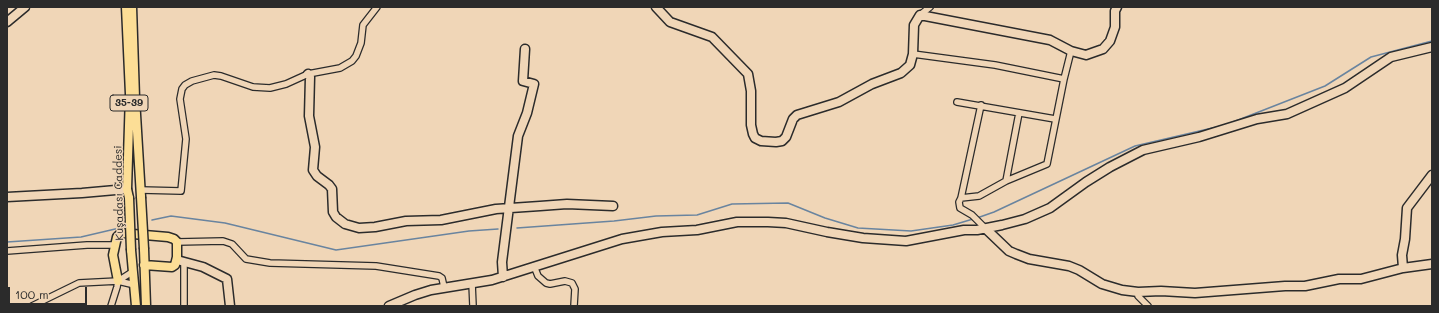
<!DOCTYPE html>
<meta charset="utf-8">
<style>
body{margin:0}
#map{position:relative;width:1439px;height:313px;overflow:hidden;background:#f0d6b7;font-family:Mali,sans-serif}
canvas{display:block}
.frame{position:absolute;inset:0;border:8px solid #2b2b2b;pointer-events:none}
.scale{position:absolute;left:8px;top:287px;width:79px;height:18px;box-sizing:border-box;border:2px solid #2b2b2b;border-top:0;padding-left:5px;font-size:12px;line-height:14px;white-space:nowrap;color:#2b2b2b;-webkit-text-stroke:3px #f0d6b7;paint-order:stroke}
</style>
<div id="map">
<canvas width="1439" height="313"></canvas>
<div class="frame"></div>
<div class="scale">100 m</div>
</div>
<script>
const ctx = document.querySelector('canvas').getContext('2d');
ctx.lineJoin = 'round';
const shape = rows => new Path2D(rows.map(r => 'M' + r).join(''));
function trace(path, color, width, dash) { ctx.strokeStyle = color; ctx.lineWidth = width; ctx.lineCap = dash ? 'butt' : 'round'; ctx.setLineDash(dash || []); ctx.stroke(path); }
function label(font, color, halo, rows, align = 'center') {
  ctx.font = font + ' Mali,sans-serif'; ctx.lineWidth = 3; ctx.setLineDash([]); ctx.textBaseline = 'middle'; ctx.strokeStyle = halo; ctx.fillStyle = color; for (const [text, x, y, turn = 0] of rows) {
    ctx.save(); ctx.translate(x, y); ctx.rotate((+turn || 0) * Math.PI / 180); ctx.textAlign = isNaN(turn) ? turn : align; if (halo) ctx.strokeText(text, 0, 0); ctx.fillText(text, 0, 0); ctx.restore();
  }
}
trace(shape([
 [1228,124,1325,86,1371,57,1432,41],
 [977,218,994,212,1135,146,1221,126],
 [152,220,171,216,225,223,336,250,469,231,498,229],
 [517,228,614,221,656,216,697,215,732,204,788,203,825,218,858,228,911,231,953,225,973,219],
 [7,242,81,237,128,226]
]), '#69849f', 1.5);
const street = shape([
 [920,15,930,7],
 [913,54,995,65,1064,79],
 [957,102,1055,119],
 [981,105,961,198,959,202,960,208,972,215,986,229],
 [1006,181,1019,113],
 [141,190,181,191,186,139,180,99,182,89,185,85,192,81,214,75,221,76,253,87,270,88,286,84,308,74,340,68,352,61,356,56,361,43,363,25,377,7],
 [961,198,979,196,1006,181,1047,164,1064,79,1071,51],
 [177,242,223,241,232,244,246,259,270,263,376,266,439,276,442,278,444,287],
 [7,251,87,245,115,245],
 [184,262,184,306],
 [534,266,538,276,546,283,550,284,565,281,572,283,575,289,574,306],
 [118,281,132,272],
 [472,283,473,306],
 [1138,292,1138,296,1148,306],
 [32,306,79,283,118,281,135,285],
 [111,306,117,287,118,281]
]);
const secondary = shape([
 [656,7,670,22,712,37,748,74,751,91,751,125,753,134,755,138,761,141,776,142,782,141,786,137,793,119,797,115,839,102,872,84,901,73,910,65,913,54,914,25,920,15,1050,40,1071,51,1086,55,1103,49,1110,41,1115,27,1115,11,1117,7],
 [7,22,25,7],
 [308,74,310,77,309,116,315,147,313,170,317,176,329,185,332,189,333,212,336,217,345,224,359,228,375,227,406,221,441,220,496,209,540,206,567,204,613,206],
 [7,197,82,193,127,189],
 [986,229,1009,251,1016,254,1029,259,1069,266,1079,270,1102,284,1122,290,1138,292,1161,291,1195,293,1285,286,1305,286,1339,279,1361,279,1403,268,1432,264],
 [177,260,203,267,227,279,230,306],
 [1403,268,1402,255,1405,239,1407,208,1432,175],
 [503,277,502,262,518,136,527,113,534,84,523,81,525,49],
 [389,306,415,295,431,290,492,280,622,239,662,232,697,230,737,222,768,222,786,223,827,232,863,238,906,241,964,230,977,230,1002,225,1025,219,1050,208,1086,182,1110,167,1143,150,1199,137,1257,119,1287,114,1345,88,1391,57,1432,47]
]);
const primary = shape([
 [126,7,130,94,127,189,129,198],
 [132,7,135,98,141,197],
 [144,249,146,306],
 [131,250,136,306],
 [118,281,113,255,117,237,121,233,168,237,174,239,177,242,177,257,175,265,172,267,144,265]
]);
trace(street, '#2b2b2b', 8);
trace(secondary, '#2b2b2b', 11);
trace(primary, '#2b2b2b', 11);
trace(street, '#f0d6b7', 5.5);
trace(secondary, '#f0d6b7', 8);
trace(primary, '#fcde96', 8);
const primaryBridge = shape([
 [141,197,144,249],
 [129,198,131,250]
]);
trace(primaryBridge, '#2b2b2b', 11, []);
trace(primaryBridge, '#fcde96', 8);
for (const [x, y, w] of [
 [129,103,38]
]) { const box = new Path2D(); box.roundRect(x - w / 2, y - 8, w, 16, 3); ctx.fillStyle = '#f0d6b7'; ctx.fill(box); trace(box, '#2b2b2b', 1); }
label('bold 10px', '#2b2b2b', null, [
 ["35-39",129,103]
]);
label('11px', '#2b2b2b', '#f0d6b7', [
 ["Kuşadası Caddesi",119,193,-91]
]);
</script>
